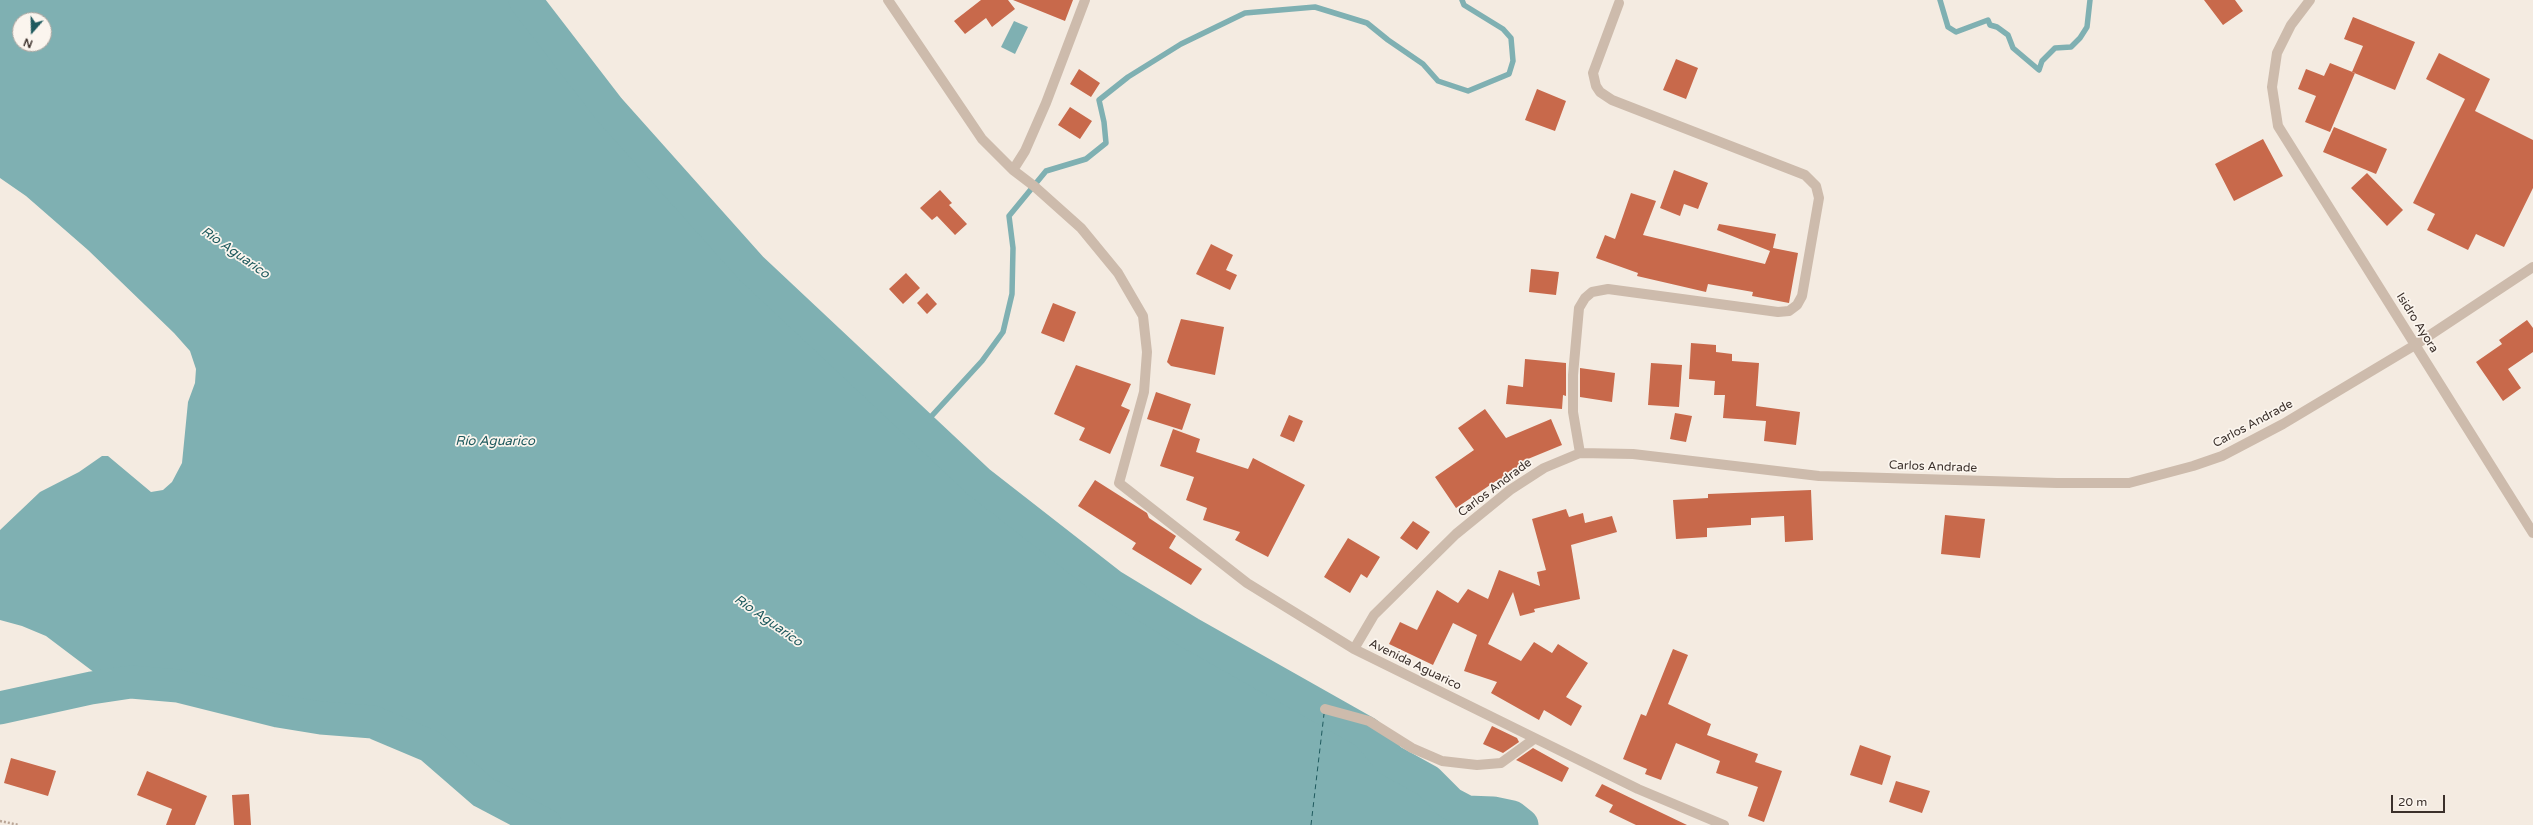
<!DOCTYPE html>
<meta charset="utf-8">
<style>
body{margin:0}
#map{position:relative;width:2533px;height:825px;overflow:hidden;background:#f4ebe1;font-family:"Varela Round",sans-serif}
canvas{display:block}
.north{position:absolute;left:12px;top:12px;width:40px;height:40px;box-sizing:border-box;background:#fbf5ee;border:1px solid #aea6a0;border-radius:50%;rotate:200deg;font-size:11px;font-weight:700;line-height:16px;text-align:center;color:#3b302b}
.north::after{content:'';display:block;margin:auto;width:14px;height:18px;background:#1f5a5e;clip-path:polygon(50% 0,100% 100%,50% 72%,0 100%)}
.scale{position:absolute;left:2391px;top:795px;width:54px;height:18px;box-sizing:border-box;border:2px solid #3b302b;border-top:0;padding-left:5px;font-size:12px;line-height:14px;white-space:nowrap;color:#3b302b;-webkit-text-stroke:3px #fbf5ee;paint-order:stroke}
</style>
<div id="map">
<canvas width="2533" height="825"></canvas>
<div class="north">N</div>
<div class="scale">20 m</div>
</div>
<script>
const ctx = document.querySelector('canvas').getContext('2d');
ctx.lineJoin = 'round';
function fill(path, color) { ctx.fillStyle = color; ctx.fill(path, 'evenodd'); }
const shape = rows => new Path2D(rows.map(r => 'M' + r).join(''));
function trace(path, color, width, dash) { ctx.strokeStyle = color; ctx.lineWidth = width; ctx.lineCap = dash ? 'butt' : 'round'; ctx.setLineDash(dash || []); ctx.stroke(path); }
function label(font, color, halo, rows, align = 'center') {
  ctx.font = font + ' "Varela Round",sans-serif'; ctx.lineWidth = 3.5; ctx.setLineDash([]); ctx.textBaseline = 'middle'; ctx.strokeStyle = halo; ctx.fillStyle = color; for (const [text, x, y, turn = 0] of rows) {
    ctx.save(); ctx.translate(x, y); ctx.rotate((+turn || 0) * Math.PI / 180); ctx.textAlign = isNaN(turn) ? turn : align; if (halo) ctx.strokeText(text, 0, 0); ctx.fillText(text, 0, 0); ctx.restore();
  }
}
fill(shape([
 [0,0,525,0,609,109,751,268,979,482,1111,585,1190,633,1367,733,1390,760,1428,781,1450,803,1467,812,1493,813,1512,817,1522,825,546,825,483,792,430,746,373,722,321,718,278,711,178,686,131,682,91,688,0,708,0,701,77,687,98,681,95,673,46,636,22,626,0,620,0,530,40,492,79,472,102,456,108,456,151,492,163,490,172,482,182,463,188,402,195,383,196,369,190,351,174,333,88,250,26,196,0,178],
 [20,20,44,20,44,44,20,44],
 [1014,21,1028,27,1015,54,1001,47]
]), '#7fb0b2');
trace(shape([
 [1940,0,1948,27,1956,32,1988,20,1990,25,1997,27,2008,35,2013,48,2039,70,2042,61,2055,48,2071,47,2080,38,2087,27,2090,0],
 [917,432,982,361,1003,332,1012,294,1013,248,1009,216,1046,171,1086,159,1106,143,1104,122,1099,100,1128,77,1181,44,1245,13,1315,7,1367,23,1388,40,1423,64,1438,81,1468,91,1509,74,1513,61,1511,38,1503,29,1464,5,1462,0]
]), '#7fb0b2', 5.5);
trace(shape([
 [525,0,609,109,751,268,979,482,1111,585,1190,633,1367,733,1390,760,1428,781,1450,803,1467,812,1493,813,1512,817,1522,825],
 [0,708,91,688,131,682,178,686,278,711,321,718,373,722,430,746,483,792,546,825]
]), '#7fb0b2', 33);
trace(shape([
 [1311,825,1324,714]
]), '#1f5a5e', 1, [5, 4]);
fill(shape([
 [981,0,1008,0,1015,9,992,27,986,18,965,34,954,21],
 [1013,0,1073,0,1065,21],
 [2204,0,2235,0,2243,11,2223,25],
 [2353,17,2415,42,2395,90,2352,72,2363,46,2344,39],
 [2439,53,2490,79,2475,111,2533,140,2533,188,2504,247,2476,234,2468,250,2427,230,2435,214,2413,203,2465,99,2426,79],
 [1676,59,1698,68,1686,99,1663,90],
 [2330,63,2355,73,2330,132,2305,122,2316,96,2298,89,2306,69,2324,76],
 [1079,69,1100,83,1091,97,1070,84],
 [1537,89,1566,101,1555,131,1525,120],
 [1070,107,1092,121,1080,139,1058,125],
 [2334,127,2387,149,2376,174,2323,152],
 [2263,139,2283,176,2234,201,2215,164],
 [1674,170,1708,183,1698,209,1684,204,1680,216,1660,208],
 [2367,173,2403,210,2387,226,2351,188],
 [940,190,952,203,949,205,967,224,955,235,937,216,932,220,920,208],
 [1631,193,1656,201,1643,235,1765,264,1770,251,1717,230,1719,224,1776,234,1773,248,1798,253,1789,303,1752,296,1753,292,1708,284,1706,292,1637,276,1638,273,1596,258,1605,235,1615,239],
 [1211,244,1233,255,1226,270,1237,275,1230,290,1196,274],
 [1531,269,1559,272,1556,295,1529,292],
 [906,273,920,288,903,304,889,289],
 [927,293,937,304,927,314,917,303],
 [1053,303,1076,312,1064,342,1041,333],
 [1181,319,1224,327,1215,375,1171,366,1167,362],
 [2527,320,2533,328,2533,352,2508,369,2521,388,2503,401,2476,362,2502,344,2499,340],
 [1691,343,1716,345,1716,352,1732,354,1732,361,1759,363,1756,406,1800,412,1796,445,1764,441,1766,421,1723,418,1725,395,1714,395,1715,381,1689,379],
 [1525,359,1566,363,1566,396,1563,395,1562,409,1506,404,1508,385,1523,387],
 [1651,363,1682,365,1679,407,1648,405],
 [1076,365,1131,384,1121,406,1130,410,1110,454,1079,440,1085,428,1054,414],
 [1580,368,1615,373,1612,402,1580,397],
 [1156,392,1191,404,1182,430,1147,419],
 [1485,409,1506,438,1551,419,1562,445,1523,461,1526,466,1500,485,1496,481,1456,508,1435,477,1474,450,1458,428],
 [1675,413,1692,416,1686,442,1670,439],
 [1289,415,1303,421,1294,442,1280,436],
 [1173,429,1200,439,1196,452,1248,469,1253,458,1305,485,1268,557,1235,540,1240,532,1203,520,1207,508,1186,500,1194,477,1160,466],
 [1095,480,1147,513,1149,518,1176,536,1169,548,1202,569,1191,585,1132,549,1136,543,1078,506],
 [1811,490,1813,540,1785,542,1784,516,1751,518,1751,525,1707,528,1707,537,1676,539,1673,500,1708,498,1708,494],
 [1566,509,1569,517,1583,513,1585,523,1612,516,1617,532,1571,545,1580,599,1534,609,1535,612,1520,616,1513,592,1488,644,1521,661,1534,642,1552,653,1558,644,1588,663,1566,697,1582,706,1571,726,1544,710,1539,720,1491,693,1497,682,1464,671,1477,635,1453,623,1433,665,1389,644,1400,622,1417,630,1437,590,1458,603,1468,589,1488,599,1499,570,1540,586,1537,572,1546,570,1532,519],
 [1945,515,1985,519,1980,558,1941,554],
 [1413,521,1430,532,1417,550,1400,538],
 [1348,538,1380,557,1367,578,1361,574,1350,593,1324,577],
 [1673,649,1688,655,1668,704,1711,724,1707,735,1758,754,1755,762,1782,771,1764,822,1748,816,1758,787,1716,773,1720,761,1676,743,1661,780,1645,774,1647,769,1623,759,1641,714,1646,716],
 [1492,726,1517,738,1519,742,1503,753,1483,744],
 [1860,745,1891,756,1882,785,1850,775],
 [1533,748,1569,768,1562,782,1516,760],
 [11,758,56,771,48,796,4,783],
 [147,771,207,796,195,825,166,825,172,809,137,795],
 [1896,781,1930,791,1922,813,1889,802],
 [1602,784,1641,803,1687,825,1636,825,1609,812,1613,805,1595,796],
 [249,794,251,825,234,825,232,795]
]), '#c8694b');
trace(shape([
 [0,821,19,825]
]), '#b9a596', 2.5, [2, 2]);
trace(shape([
 [888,0,982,139,1013,170,1034,186,1081,228,1118,273,1143,316,1147,352,1144,392,1119,483,1247,583,1354,649,1638,789,1724,825],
 [2310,0,2291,25,2277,53,2272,87,2278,126,2533,533],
 [1013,170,1025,151,1046,103,1085,0],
 [1580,453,1573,412,1573,375,1579,308,1585,298,1592,292,1608,289,1778,312,1789,311,1797,305,1802,296,1819,198,1816,186,1805,175,1612,100,1600,92,1596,86,1593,73,1619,3],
 [1354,649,1374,615,1456,534,1510,490,1544,468,1580,453,1633,454,1819,476,2057,483,2129,483,2193,466,2222,456,2283,424,2415,345,2533,267],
 [1325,709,1369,721,1412,748,1442,761,1477,765,1501,763,1534,739]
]), '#cdbbac', 10);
label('12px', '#3b302b', '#fbf5ee', [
 ["Isidro Ayora",2417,323,58],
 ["Carlos Andrade",2253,424,-28],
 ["Carlos Andrade",1933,467,2],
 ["Carlos Andrade",1495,488,-37],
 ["Avenida Aguarico",1415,665,26]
]);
label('italic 13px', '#1f5a5e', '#fbf5ee', [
 ["Río Aguarico",235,253,35],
 ["Río Aguarico",495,442],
 ["Río Aguarico",768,621,35]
]);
</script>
